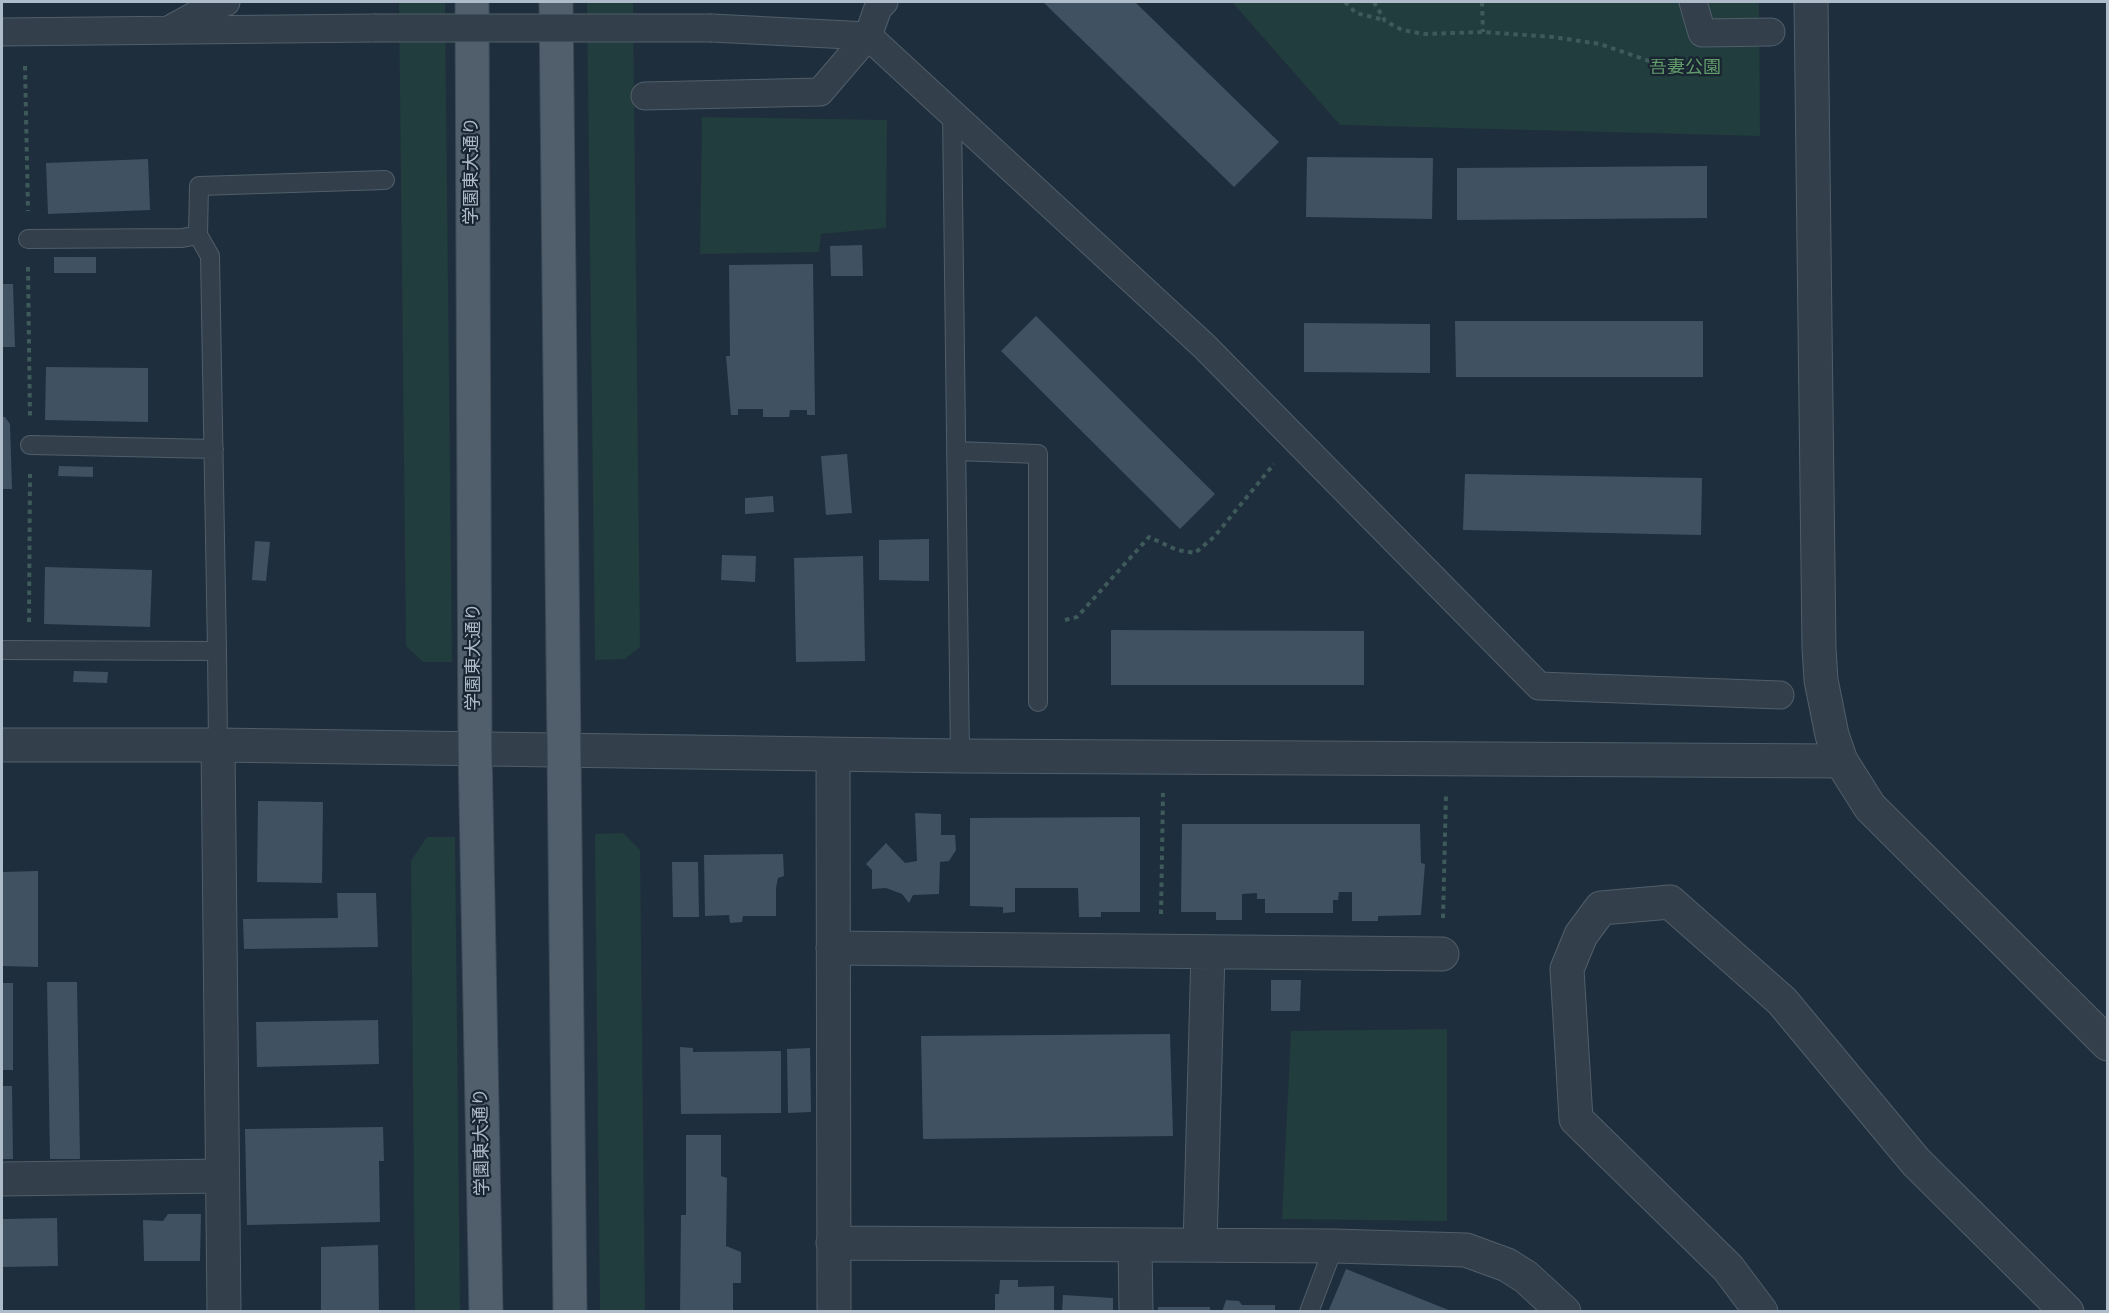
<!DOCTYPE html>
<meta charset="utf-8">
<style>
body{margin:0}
#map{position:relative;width:2109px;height:1313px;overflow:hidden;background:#1f2e3c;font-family:"PT Sans",sans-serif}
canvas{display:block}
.frame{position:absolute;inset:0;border:3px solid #aebbc8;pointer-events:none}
</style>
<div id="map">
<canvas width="2109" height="1313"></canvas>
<div class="frame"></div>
</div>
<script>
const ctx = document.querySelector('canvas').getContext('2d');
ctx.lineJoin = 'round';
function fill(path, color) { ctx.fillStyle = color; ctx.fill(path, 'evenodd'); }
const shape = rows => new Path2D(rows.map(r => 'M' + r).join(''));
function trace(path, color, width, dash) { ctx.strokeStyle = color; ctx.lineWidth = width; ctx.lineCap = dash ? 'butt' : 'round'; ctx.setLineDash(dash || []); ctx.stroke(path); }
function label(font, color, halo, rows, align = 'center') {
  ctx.font = font + ' "PT Sans","Noto Sans JP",sans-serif'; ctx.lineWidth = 4.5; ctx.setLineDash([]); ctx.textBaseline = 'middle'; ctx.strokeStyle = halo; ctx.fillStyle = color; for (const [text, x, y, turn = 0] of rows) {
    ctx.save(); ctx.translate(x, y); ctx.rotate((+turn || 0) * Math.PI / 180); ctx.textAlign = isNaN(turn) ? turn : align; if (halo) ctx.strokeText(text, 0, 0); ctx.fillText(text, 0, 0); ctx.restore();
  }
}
fill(shape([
 [399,2,445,2,452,662,423,662,406,646],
 [587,2,633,2,640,647,625,659,595,660],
 [1232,2,1759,2,1760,136,1340,125],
 [702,117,887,120,886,228,821,234,819,252,700,254],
 [623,833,640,850,645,1311,600,1312,595,834],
 [427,837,455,837,460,1311,415,1311,411,861],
 [1447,1029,1447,1221,1282,1219,1291,1031]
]), '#213d3d');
fill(shape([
 [1043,2,1135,2,1279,142,1234,187],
 [1307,157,1433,158,1432,219,1306,217],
 [148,159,150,210,48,214,46,163],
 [1707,166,1707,218,1457,220,1457,168],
 [862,245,863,276,831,276,830,246],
 [54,257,96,257,96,273,54,273],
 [813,264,815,415,807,415,807,410,790,410,789,417,763,417,763,409,738,409,738,415,731,415,726,356,730,356,729,265],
 [2,284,13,284,15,347,2,347],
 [1036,316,1215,494,1180,529,1001,351],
 [1455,321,1703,321,1703,377,1456,377],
 [1304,323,1430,324,1430,373,1304,372],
 [46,367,148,368,148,422,45,420],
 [2,417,5,417,10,424,12,489,2,489],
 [847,454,852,513,826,515,821,456],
 [59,466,93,467,93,477,58,476],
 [1465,474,1702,478,1701,535,1463,530],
 [773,496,774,512,745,514,745,498],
 [929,539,929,581,879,580,879,540],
 [255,541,270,542,266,581,252,580],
 [722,555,756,556,755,582,721,580],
 [863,556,865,661,796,662,794,558],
 [45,567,152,570,150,627,44,624],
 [1111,630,1364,631,1364,685,1111,685],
 [74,671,108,672,107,683,73,682],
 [258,801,323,802,322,883,257,882],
 [915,813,941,814,941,835,955,835,956,850,949,861,940,862,939,894,913,895,909,903,902,894,886,888,872,889,872,870,866,864,886,843,905,863,917,861],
 [1140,817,1140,912,1101,912,1101,917,1079,917,1078,888,1015,888,1015,912,1003,913,1003,907,970,906,970,818],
 [1182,824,1420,824,1421,863,1425,864,1421,915,1378,916,1378,921,1352,921,1352,892,1339,892,1338,900,1333,900,1333,913,1265,913,1265,899,1257,899,1257,893,1242,894,1242,920,1216,920,1216,912,1181,912],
 [783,854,784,876,778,878,776,888,776,916,743,916,742,922,730,923,729,915,705,916,704,855],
 [672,862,698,862,699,917,673,917],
 [38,871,38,967,2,966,2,872],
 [337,893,376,893,378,947,244,949,243,919,338,918],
 [1271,980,1301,980,1300,1011,1271,1011],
 [47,982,77,982,80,1159,50,1159],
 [2,983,13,983,13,1070,2,1070],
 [378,1020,379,1064,257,1067,256,1022],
 [1170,1034,1173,1136,923,1139,921,1036],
 [680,1047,693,1048,693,1052,781,1051,781,1113,681,1114],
 [810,1048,811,1112,788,1113,787,1049],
 [2,1086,12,1086,13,1159,2,1159],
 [383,1127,384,1161,379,1161,380,1222,247,1225,245,1129],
 [686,1135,721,1135,721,1176,727,1178,726,1246,741,1252,741,1283,733,1283,733,1312,680,1312,681,1215,686,1215],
 [168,1214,201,1214,200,1261,144,1261,143,1220,163,1221],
 [57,1218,58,1266,2,1267,2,1219],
 [378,1245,379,1312,321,1312,321,1247],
 [1346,1269,1451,1311,1451,1312,1328,1312],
 [1000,1280,1018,1280,1018,1287,1054,1286,1054,1312,995,1312,995,1294,999,1294],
 [1063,1295,1113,1298,1113,1312,1062,1312],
 [1226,1300,1239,1301,1242,1305,1275,1305,1275,1312,1222,1312],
 [1158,1307,1210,1307,1210,1312,1158,1312]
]), '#405161');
const service = shape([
 [952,113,960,756],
 [28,239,182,238,198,235],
 [30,445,214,449],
 [956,451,1038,454,1038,702],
 [2,650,217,651,218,745],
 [217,651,210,256,198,235,199,186,385,180],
 [1309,1312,1334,1246]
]);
const pedestrian = shape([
 [1693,2,1702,33,1771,32],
 [172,28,205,10,226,2],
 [712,28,868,36,1204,346,1539,686,1780,695],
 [2,32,374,28],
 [645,96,820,92,868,36,878,8,884,2]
]);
const minor = shape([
 [218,745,224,1312],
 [833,755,834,1312],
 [833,948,1442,954],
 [2,1179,222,1176],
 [833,1243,1334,1246,1466,1250,1507,1265,1526,1277,1564,1312],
 [1135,1245,1136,1312],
 [1200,1245,1208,952],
 [1761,1312,1728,1268,1576,1119,1567,969,1581,935,1601,908,1670,902,1782,1001,1916,1162,2067,1312]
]);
const tertiary = shape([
 [1811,2,1819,648,1821,680,1832,735,1841,761,1870,807,2108,1044],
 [2,745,218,745,960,756,1841,761]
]);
const primary = shape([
 [472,2,475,750,486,1312],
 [556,2,570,1312]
]);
trace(service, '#515e6a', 20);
trace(pedestrian, '#515e6a', 29);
trace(minor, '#515e6a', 35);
trace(tertiary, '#515e6a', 35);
trace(primary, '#3d4955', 35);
trace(shape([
 [1345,2,1356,13,1384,20],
 [1374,2,1385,21,1402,30,1425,34,1483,32,1553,37,1600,44,1664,66,1679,64,1684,57],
 [1482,2,1483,32],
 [25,66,28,211],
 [28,267,30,418],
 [1065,620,1077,617,1149,537,1177,550,1195,553,1214,537,1274,464],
 [29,622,30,474],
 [1161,914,1163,793],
 [1443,918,1446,793]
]), '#3f5a5a', 4, [4.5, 4.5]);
trace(service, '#33404c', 18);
trace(pedestrian, '#33404c', 27);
trace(minor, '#33404c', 33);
trace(tertiary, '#33404c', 33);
trace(primary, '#515f6d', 33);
const pedestrianBridge = shape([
 [374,28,712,28]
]);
trace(pedestrianBridge, '#515e6a', 29, []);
trace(pedestrianBridge, '#33404c', 27);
label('18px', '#639c6b', '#192531', [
 ["吾妻公園",1685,68]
]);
label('18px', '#aebbc8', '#192531', [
 ["学園東大通り",472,171,-90],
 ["学園東大通り",474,657,-90],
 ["学園東大通り",482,1142,-91]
]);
</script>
